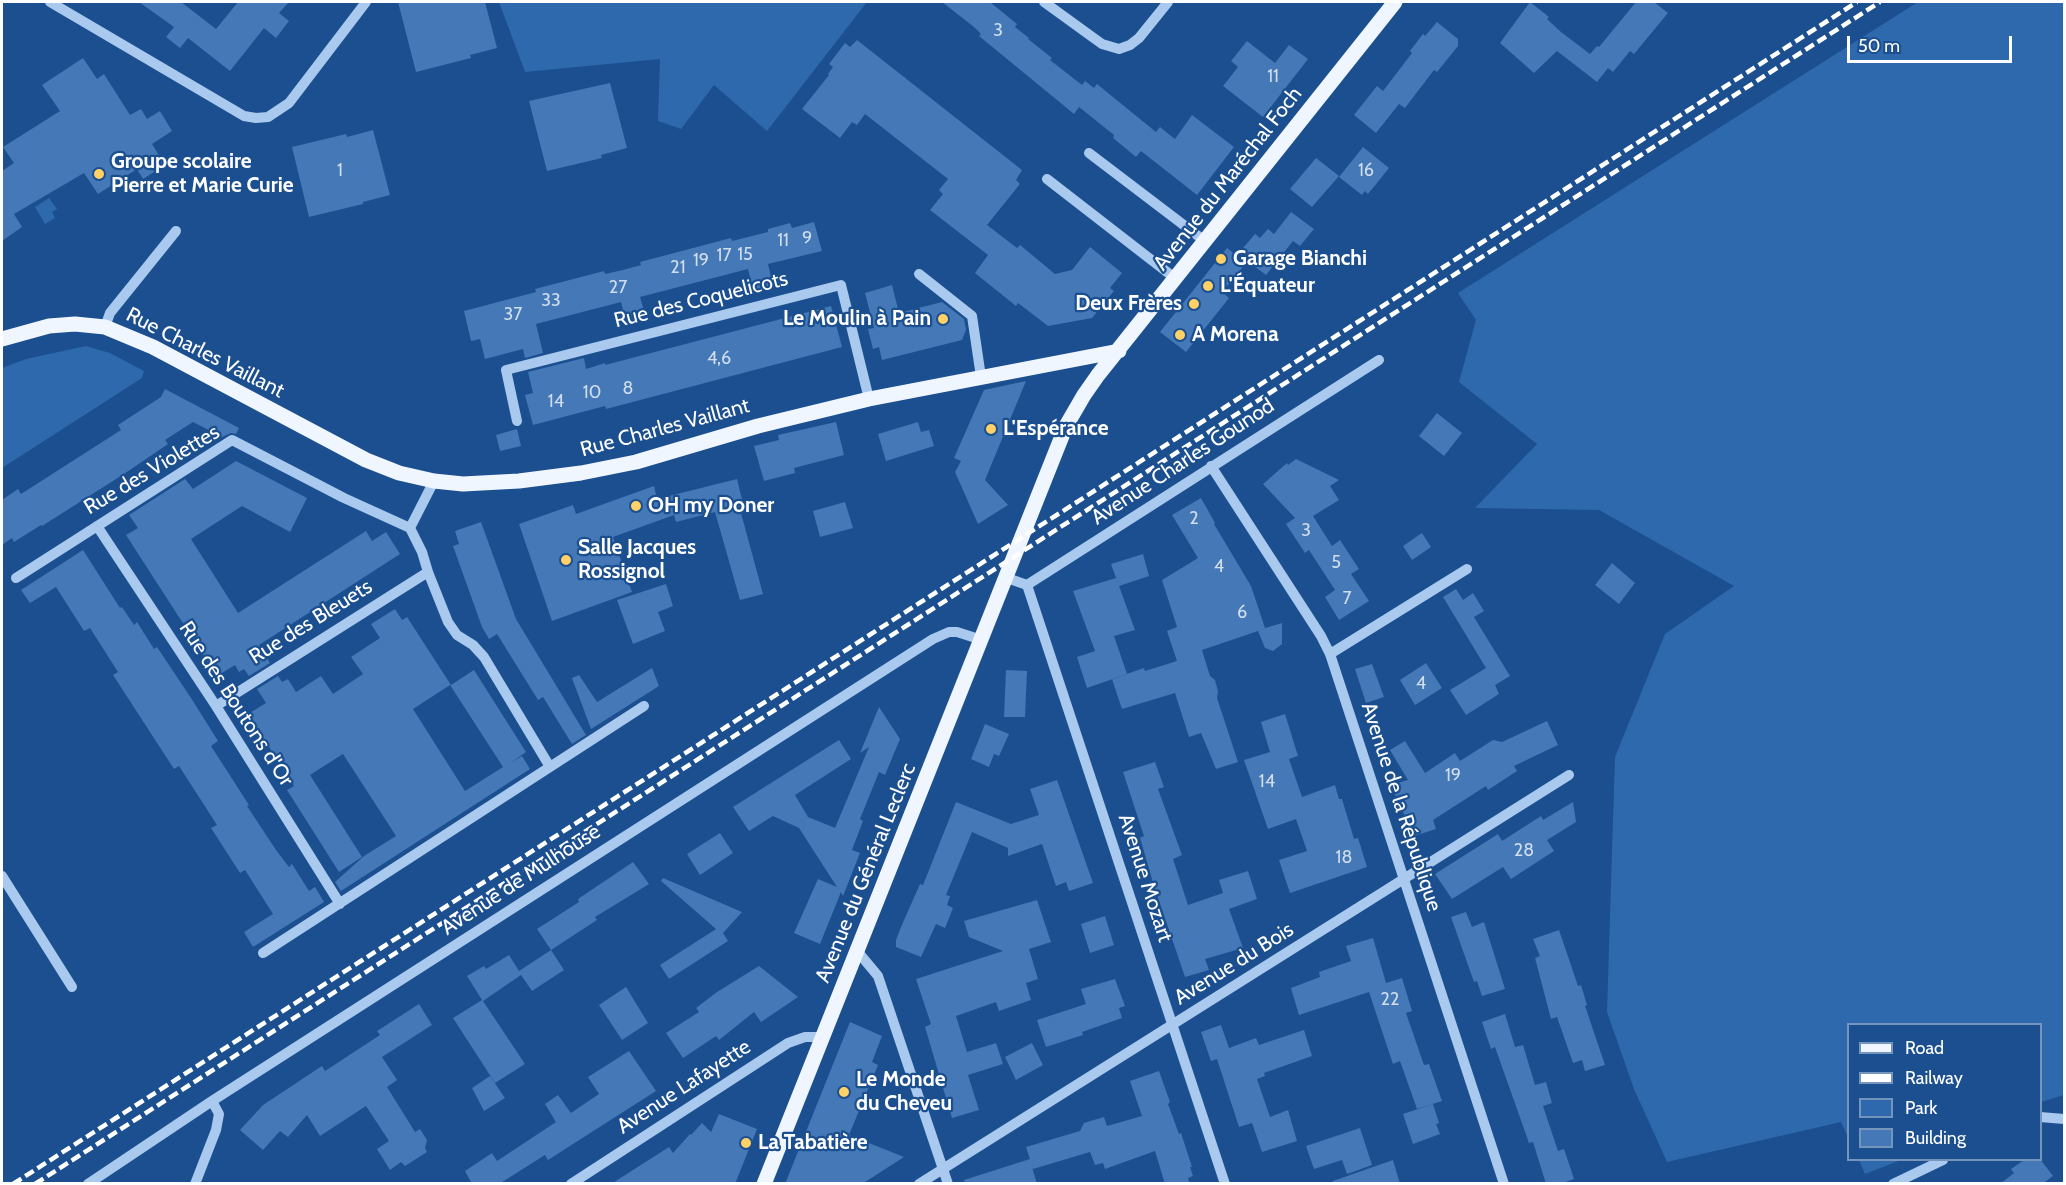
<!DOCTYPE html>
<meta charset="utf-8">
<style>
body{margin:0}
#map{position:relative;width:2066px;height:1185px;overflow:hidden;background:#1b4f8f;font-family:Cabin,sans-serif}
canvas{display:block}
.frame{position:absolute;inset:0;border:3px solid #fff;pointer-events:none}
.legend{position:absolute;left:1847px;top:1023px;width:195px;height:138px;box-sizing:border-box;background:#1b4f8f;border:2px solid #7695bc;margin:0;padding:8px 10px;list-style:none;font-size:18px;color:#fff}
.legend li{display:flex;align-items:center;gap:12px;height:30px}
.legend b{width:30px;border:2px solid #7695bc}
.scale{position:absolute;left:1847px;top:36px;width:165px;height:27px;box-sizing:border-box;border:3px solid #fff;border-top:0;padding-left:8px;font-size:18px;line-height:21px;white-space:nowrap;color:#fff;-webkit-text-stroke:4px #1b4f8f;paint-order:stroke}
</style>
<div id="map">
<canvas width="2066" height="1185"></canvas>
<div class="frame"></div>
<ul class="legend">
<li><b style="height:8px;background:#f0f6ff"></b>Road</li>
<li><b style="height:8px;background:#fff"></b>Railway</li>
<li><b style="height:16px;background:#2e69ad"></b>Park</li>
<li><b style="height:16px;background:#4478b7"></b>Building</li>
</ul>
<div class="scale">50 m</div>
</div>
<script>
const ctx = document.querySelector('canvas').getContext('2d');
ctx.lineJoin = 'round';
function fill(path, color) { ctx.fillStyle = color; ctx.fill(path, 'evenodd'); }
const shape = rows => new Path2D(rows.map(r => 'M' + r).join(''));
function trace(path, color, width, dash) { ctx.strokeStyle = color; ctx.lineWidth = width; ctx.lineCap = dash ? 'butt' : 'round'; ctx.setLineDash(dash || []); ctx.stroke(path); }
function label(font, color, halo, rows, align = 'center') {
  ctx.font = font + ' Cabin,sans-serif'; ctx.lineWidth = 4.5; ctx.setLineDash([]); ctx.textBaseline = 'middle'; ctx.strokeStyle = halo; ctx.fillStyle = color; for (const [text, x, y, turn = 0] of rows) {
    ctx.save(); ctx.translate(x, y); ctx.rotate((+turn || 0) * Math.PI / 180); ctx.textAlign = isNaN(turn) ? turn : align; if (halo) ctx.strokeText(text, 0, 0); ctx.fillText(text, 0, 0); ctx.restore();
  }
}
fill(shape([
 [499,2,867,2,767,131,714,85,681,129,658,121,660,59,525,72],
 [1918,2,2064,2,2064,1095,2041,1102,2040,1024,1848,1024,1848,1137,1841,1122,1667,1162,1634,1089,1607,1012,1615,757,1665,634,1734,586,1599,510,1475,508,1537,444,1459,382,1476,320,1458,293],
 [49,198,57,209,52,212,55,218,45,224,35,207],
 [86,346,110,353,144,371,142,378,2,468,2,368,26,359],
 [1859,1160,1901,1160,1865,1174]
]), '#2e69ad');
fill(shape([
 [139,2,181,2,216,29,238,2,289,2,279,13,289,21,276,38,264,28,230,71,188,38,180,48,166,37,174,27],
 [398,2,485,2,497,48,470,55,471,58,416,72],
 [942,2,990,2,1017,24,1015,27,1029,38,1028,39,1052,58,1050,60,1082,85,1085,81,1094,88,1097,84,1156,132,1160,127,1175,139,1192,115,1234,147,1197,195,1141,151,1136,157,1113,138,1114,135,1079,107,1074,114,979,36,981,34,974,27],
 [1530,2,1549,17,1547,19,1561,32,1590,54,1597,46,1599,47,1636,2,1654,2,1668,13,1634,54,1630,51,1613,72,1608,68,1597,82,1557,51,1534,73,1500,43],
 [1437,22,1458,39,1458,46,1437,72,1434,70,1405,108,1399,104,1376,133,1354,115,1377,86,1383,91,1412,53,1410,51,1423,34,1425,36],
 [857,40,1022,170,1016,180,1020,184,987,225,1017,248,1020,245,1055,274,1072,270,1090,247,1122,273,1110,288,1114,291,1092,318,1048,326,1018,303,1016,306,975,273,988,255,930,210,943,194,939,190,948,179,865,114,857,125,852,122,840,138,802,109,829,75,828,74,833,67,829,64,845,43,850,47],
 [1247,41,1275,63,1289,45,1308,59,1263,117,1223,86,1238,67,1231,61],
 [83,58,97,79,104,74,130,115,141,109,147,119,160,111,172,131,152,144,165,165,143,179,137,169,98,194,84,173,14,214,22,227,2,241,2,171,14,163,3,147,60,111,42,85],
 [610,83,627,148,601,155,602,158,547,171,529,101],
 [373,130,390,195,363,202,363,204,309,217,292,147,346,134,347,137],
 [1363,147,1389,168,1368,194,1365,191,1362,195,1339,177],
 [1316,158,1339,176,1312,207,1290,189],
 [1291,212,1314,229,1300,246,1293,241,1266,275,1238,254,1255,234,1260,238,1268,229,1274,234],
 [814,222,822,251,768,264,773,285,753,290,748,269,640,297,646,318,626,323,621,302,536,324,543,353,525,358,523,349,485,359,480,339,471,341,464,311,536,292,535,289,604,271,605,274,623,270,641,265,640,262,731,238,732,241,768,232,768,229,790,223,792,228],
 [1227,248,1246,263,1222,292,1229,298,1186,352,1160,332],
 [892,285,899,313,942,302,964,319,966,330,962,340,882,360,879,347,873,349,868,329,874,328,865,293],
 [831,306,842,347,606,409,605,406,533,425,525,395,533,393,528,372,584,358,586,369,605,363,605,365],
 [1026,381,985,480,1008,505,978,524,955,472,961,461,954,458,984,390],
 [165,389,239,428,236,434,231,433,222,437,193,422,165,440,168,444,124,474,42,526,41,525,14,542,12,538,2,545,2,500,18,489,21,494,121,430,118,425,161,397],
 [1437,413,1462,433,1444,456,1419,436],
 [836,422,844,455,794,468,795,473,764,481,754,446,779,440,778,435],
 [918,422,921,432,929,430,934,446,886,461,878,434],
 [517,429,521,446,500,451,496,435],
 [1296,459,1339,480,1330,486,1339,500,1313,516,1332,546,1340,540,1359,569,1351,574,1369,601,1339,620,1325,597,1335,590,1309,550,1305,553,1286,524,1295,518,1263,484,1287,463,1288,465],
 [236,461,307,498,290,532,242,506,191,539,238,613,366,531,372,541,386,532,400,554,259,645,270,663,249,676,244,669,239,672,235,665,217,676,126,535,138,528,129,515,185,479,193,489],
 [737,479,745,512,741,513,763,594,740,600,715,512,676,522,674,515,613,537,632,592,552,621,519,524,573,505,576,514,654,486,657,499],
 [1201,498,1215,523,1214,524,1251,586,1265,628,1262,629,1282,623,1282,644,1273,651,1265,648,1258,631,1202,650,1210,676,1215,680,1218,691,1217,698,1238,762,1216,769,1201,733,1189,737,1175,693,1122,709,1112,679,1144,668,1145,671,1177,661,1167,631,1177,627,1162,580,1198,558,1172,515],
 [845,502,853,528,820,537,813,511],
 [481,522,516,619,586,735,572,744,543,697,538,700,497,634,489,639,482,627,453,546,459,544,455,531],
 [1422,533,1431,547,1412,560,1403,546],
 [83,550,120,608,122,607,134,625,137,622,154,649,157,647,193,701,218,741,211,746,249,805,247,806,276,850,289,867,292,864,309,891,315,887,324,902,253,947,244,932,273,914,245,870,240,873,211,828,217,825,179,766,174,769,113,675,118,672,90,628,84,631,56,587,30,603,21,590],
 [1143,554,1149,576,1119,586,1135,630,1114,636,1127,674,1087,688,1077,657,1095,651,1073,591,1116,578,1111,564],
 [1612,563,1635,583,1619,604,1595,585],
 [666,584,673,606,658,612,665,631,633,644,617,600],
 [1456,589,1463,600,1473,593,1484,611,1474,617,1510,676,1495,685,1499,694,1466,715,1450,690,1486,668,1443,597],
 [395,609,402,620,407,617,451,685,474,670,526,752,512,762,522,756,530,769,341,891,335,882,364,856,396,836,343,754,310,775,362,857,339,872,287,790,294,786,248,714,266,703,257,689,278,676,282,682,288,679,296,692,321,676,333,694,363,674,351,657,380,638,371,624],
 [450,685,503,767,465,791,413,709],
 [1426,663,1442,688,1415,705,1400,680],
 [1372,664,1384,697,1366,703,1355,669],
 [652,668,659,686,591,729,572,678,579,675,597,702],
 [1006,670,1027,671,1025,717,1004,717],
 [879,707,900,739,885,775,879,772,860,819,863,821,852,850,860,853,843,896,841,892,820,944,794,933,818,879,837,887,799,828,773,816,749,831,733,807,839,740,851,759,795,795,808,817,835,828,869,747,860,753],
 [1285,714,1298,756,1289,759,1302,797,1335,785,1339,799,1342,799,1354,839,1358,838,1367,867,1290,893,1279,860,1307,851,1296,819,1268,829,1244,760,1270,752,1261,722],
 [1547,721,1558,745,1514,766,1517,771,1488,790,1486,786,1433,820,1436,829,1411,837,1400,802,1398,802,1391,785,1408,780,1390,750,1405,741,1425,773,1455,753,1460,761,1493,740,1502,742],
 [985,724,1009,734,999,756,994,754,989,767,971,759],
 [1155,762,1164,787,1158,789,1182,855,1173,859,1188,905,1223,893,1219,880,1248,871,1257,899,1229,909,1243,948,1205,959,1209,970,1185,977,1154,886,1140,838,1144,836,1123,772],
 [1057,780,1093,883,1069,891,1066,882,1056,886,1042,844,1008,856,1008,848,972,832,946,895,950,896,947,905,953,908,945,928,936,924,921,957,896,947,896,940,901,927,920,884,923,885,956,802,1011,824,1039,815,1030,789],
 [1573,802,1576,822,1547,840,1554,851,1511,879,1503,867,1452,899,1435,874,1498,834,1502,841,1541,816,1543,820],
 [720,833,733,853,700,875,687,854],
 [633,862,649,884,595,917,597,920,551,950,537,929,579,902,578,899],
 [663,878,742,912,723,933,728,941,669,979,660,965,716,929,661,881],
 [1037,900,1051,942,1029,949,1038,979,1026,983,1031,1000,999,1011,996,1002,956,1016,967,1052,996,1043,1003,1064,968,1075,979,1110,952,1118,925,1027,931,1024,916,979,1003,951,969,937,964,921],
 [1466,912,1472,927,1484,922,1505,989,1482,996,1477,981,1474,982,1451,917],
 [1105,916,1114,945,1090,953,1081,924],
 [1559,930,1578,986,1581,985,1587,1005,1585,1006,1605,1065,1585,1071,1582,1060,1573,1063,1557,1017,1551,1019,1535,958,1540,956,1533,939],
 [1373,938,1386,983,1402,978,1412,1011,1406,1013,1424,1065,1429,1064,1442,1101,1417,1109,1400,1061,1393,1064,1369,992,1299,1015,1291,988,1320,977,1319,972,1351,961,1346,946],
 [551,950,564,970,532,991,521,975,483,1001,525,1064,495,1083,453,1018,482,1000,467,976,484,966,486,969,509,955,519,971],
 [759,966,798,997,761,1022,754,1012,719,1040,716,1036,683,1058,666,1033,699,1012,696,1008,717,992],
 [1115,979,1125,1006,1119,1008,1122,1018,1082,1032,1083,1035,1046,1047,1037,1020,1086,1004,1081,989],
 [626,987,648,1023,622,1040,599,1005],
 [419,1004,432,1025,382,1057,397,1080,387,1087,415,1132,420,1129,427,1140,425,1148,427,1152,405,1166,401,1162,390,1170,377,1149,389,1141,366,1106,320,1136,307,1115,288,1137,280,1131,263,1150,240,1130,263,1105,322,1066,325,1071,380,1035,377,1031],
 [1505,1014,1515,1047,1523,1045,1535,1085,1546,1082,1552,1103,1543,1106,1558,1151,1564,1149,1574,1179,1560,1184,1546,1184,1533,1142,1529,1143,1495,1047,1491,1049,1482,1022],
 [850,1022,882,1036,872,1062,878,1065,849,1135,904,1157,862,1184,785,1184],
 [1221,1025,1229,1048,1256,1038,1259,1045,1304,1030,1312,1056,1264,1073,1265,1076,1257,1079,1270,1117,1288,1110,1297,1141,1262,1152,1252,1123,1239,1127,1217,1059,1211,1061,1201,1032],
 [1032,1043,1043,1065,1016,1080,1005,1057],
 [629,1051,656,1091,548,1160,545,1155,499,1184,472,1184,465,1171,492,1153,497,1161,556,1122,545,1104,558,1095,571,1113,599,1094,588,1077],
 [1159,1071,1170,1102,1168,1104,1179,1134,1181,1133,1192,1167,1190,1167,1193,1176,1188,1178,1190,1184,1165,1184,1155,1151,1105,1169,1103,1163,1095,1165,1090,1152,1033,1169,1032,1167,1037,1184,965,1184,964,1180,1030,1159,1026,1147,1080,1131,1084,1123,1104,1117,1107,1126,1142,1116,1130,1081],
 [490,1076,505,1098,484,1111,472,1088],
 [1433,1104,1439,1123,1436,1124,1440,1134,1413,1144,1403,1114],
 [719,1114,757,1129,735,1184,611,1184,669,1147,673,1153,690,1134,691,1135,702,1123,711,1132],
 [1360,1128,1372,1165,1347,1174,1342,1160,1314,1169,1306,1146],
 [2040,1159,2053,1176,2042,1184,2000,1184,2014,1173,2011,1169,2024,1160],
 [1393,1160,1400,1184,1333,1184,1333,1181]
]), '#4478b7');
trace(shape([
 [50,2,244,116,256,118,268,117,289,103,366,2],
 [1044,2,1102,44,1119,49,1130,45,1139,38,1168,2],
 [1089,153,1206,242],
 [1047,179,1176,279],
 [919,274,972,316,981,377],
 [105,327,110,313,176,231],
 [517,421,506,370,841,285,869,399],
 [1211,466,1321,636,1330,654,1504,1184],
 [97,526,216,706,340,904],
 [410,528,422,552,428,572,448,622,457,635,473,645,484,657,550,767],
 [410,528,434,481],
 [16,578,232,440,344,498,410,528],
 [1007,578,1027,585],
 [1027,585,1225,1184],
 [1027,585,1379,360],
 [1330,654,1467,569],
 [216,706,428,572],
 [2,876,72,987],
 [858,952,878,976,948,1184],
 [263,953,644,706],
 [2040,1117,2064,1119],
 [88,1184,212,1101,933,639,949,632,957,632,982,640],
 [195,1184,216,1130,219,1114,212,1101],
 [571,1184,788,1043,805,1037,823,1037],
 [919,1184,1569,775],
 [1893,1184,1943,1160]
]), '#a9c9ee', 10);
trace(shape([
 [2,339,49,326,75,324,105,327,153,347,366,460,399,473,434,481,463,484,519,481,581,473,636,462,758,426,869,399,1119,351],
 [764,1184,1066,426,1084,395,1098,375,1395,2]
]), '#f0f6ff', 15);
trace(shape([
 [13,1184,1857,2],
 [35,1184,1880,2]
]), '#fff', 4.5, [10, 4.5]);
for (const [x, y, r, color] of [
 [99,174,6,"#ffd166"],
 [1221,259,6,"#ffd166"],
 [1208,286,6,"#ffd166"],
 [1194,304,6,"#ffd166"],
 [943,319,6,"#ffd166"],
 [1180,335,6,"#ffd166"],
 [991,429,6,"#ffd166"],
 [636,506,6,"#ffd166"],
 [566,560,6,"#ffd166"],
 [844,1092,6,"#ffd166"],
 [746,1143,6,"#ffd166"]
]) { const dot = new Path2D(); dot.arc(x, y, r, 0, 2 * Math.PI); ctx.fillStyle = color; ctx.fill(dot); trace(dot, '#1b4f8f', 2); }
label('18px', '#d0dded', null, [
 ["3",998,31],
 ["11",1273,77],
 ["1",340,171],
 ["16",1366,171],
 ["9",807,239],
 ["11",783,241],
 ["15",745,255],
 ["17",724,256],
 ["19",701,261],
 ["21",678,268],
 ["27",618,288],
 ["33",551,301],
 ["37",513,315],
 ["4,6",719,359],
 ["8",628,389],
 ["10",592,393],
 ["14",556,402],
 ["2",1194,519],
 ["3",1306,531],
 ["5",1336,563],
 ["4",1219,567],
 ["7",1347,599],
 ["6",1242,613],
 ["4",1421,684],
 ["19",1453,776],
 ["14",1267,782],
 ["28",1524,851],
 ["18",1344,858],
 ["22",1390,1000]
]);
label('bold 21px', '#fff', '#1b4f8f', [
 ["Groupe scolaire",111,162],
 ["Pierre et Marie Curie",111,186],
 ["Garage Bianchi",1233,259],
 ["L'Équateur",1220,286],
 ["Deux Frères",1182,304,"right"],
 ["Le Moulin à Pain",931,319,"right"],
 ["A Morena",1192,335],
 ["L'Espérance",1003,429],
 ["OH my Doner",648,506],
 ["Salle Jacques",578,548],
 ["Rossignol",578,572],
 ["Le Monde",856,1080],
 ["du Cheveu",856,1104],
 ["La Tabatière",758,1143]
], 'left');
label('21px', '#fff', '#1b4f8f', [
 ["Avenue du Maréchal Foch",1228,179,-52],
 ["Rue des Coquelicots",701,300,-14],
 ["Rue Charles Vaillant",205,353,27],
 ["Rue Charles Vaillant",665,428,-15],
 ["Avenue Charles Gounod",1183,462,-33],
 ["Rue des Violettes",152,470,-31],
 ["Rue des Bleuets",311,622,-32],
 ["Rue des Boutons d'Or",236,704,57],
 ["Avenue de la République",1401,807,72],
 ["Avenue du Général Leclerc",866,873,-68],
 ["Avenue Mozart",1145,878,72],
 ["Avenue de Mulhouse",521,880,-33],
 ["Avenue du Bois",1234,964,-32],
 ["Avenue Lafayette",684,1087,-33]
]);
</script>
